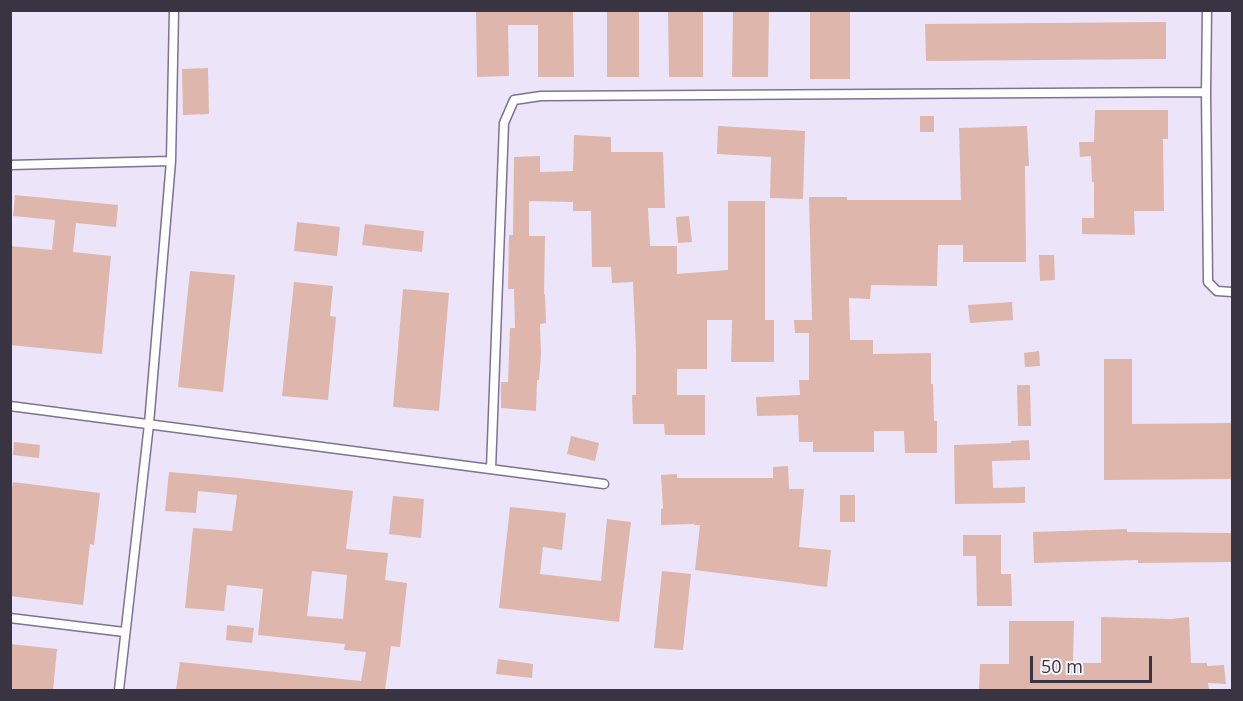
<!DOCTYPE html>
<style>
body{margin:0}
#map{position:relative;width:1243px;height:701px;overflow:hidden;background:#ece5fa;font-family:"Open Sans",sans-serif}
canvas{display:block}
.frame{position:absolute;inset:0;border:12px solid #393442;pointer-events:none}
.scale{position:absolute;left:1030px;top:656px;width:122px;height:27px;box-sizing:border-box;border:3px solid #393442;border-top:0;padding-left:8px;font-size:18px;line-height:21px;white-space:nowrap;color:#393442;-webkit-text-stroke:4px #f7f5fc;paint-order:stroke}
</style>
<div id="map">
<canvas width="1243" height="701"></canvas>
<div class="frame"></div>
<div class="scale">50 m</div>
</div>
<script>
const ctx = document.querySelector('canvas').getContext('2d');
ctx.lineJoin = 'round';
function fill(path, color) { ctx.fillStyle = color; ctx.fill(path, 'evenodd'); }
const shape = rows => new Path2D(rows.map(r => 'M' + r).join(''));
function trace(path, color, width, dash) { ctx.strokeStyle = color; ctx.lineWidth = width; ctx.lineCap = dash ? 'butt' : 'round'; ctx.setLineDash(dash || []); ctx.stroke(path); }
fill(shape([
 [476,10,573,10,574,77,538,77,538,25,508,25,509,76,477,77],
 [607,10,639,10,639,77,607,77],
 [668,10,703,10,703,77,669,77],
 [733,10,769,10,768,77,732,77],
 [810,10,850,10,850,79,810,79],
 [1166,22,1166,59,926,61,925,24],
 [208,68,209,114,183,115,182,69],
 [1095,110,1168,110,1168,139,1163,139,1164,211,1134,211,1135,235,1082,234,1082,218,1094,218,1094,182,1092,182,1091,156,1080,157,1079,142,1094,142],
 [920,116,934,116,934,132,920,132],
 [718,126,805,131,803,199,770,198,771,157,717,154],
 [1027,126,1029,166,1025,166,1026,262,963,262,963,245,938,245,937,286,871,285,870,299,849,298,850,340,873,340,873,354,931,353,931,384,933,384,934,421,937,421,937,453,905,453,904,431,874,431,874,452,813,452,813,442,799,442,798,415,757,416,756,397,800,395,799,380,809,380,809,333,795,333,794,320,812,320,809,197,847,197,847,200,961,200,959,128],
 [574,135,611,137,611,152,663,152,665,208,648,208,650,244,650,246,677,246,677,274,728,270,728,201,765,201,765,320,774,320,774,362,731,362,732,320,707,320,707,369,677,369,677,395,705,395,705,435,665,435,664,424,633,424,632,395,636,395,636,351,633,282,612,283,611,267,592,267,591,211,573,211,573,202,529,201,529,236,545,236,544,294,545,294,546,323,540,324,541,354,539,380,537,380,536,411,501,408,501,382,508,382,510,328,515,328,514,289,508,289,509,235,513,235,514,157,540,156,540,172,573,171],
 [15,195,118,205,116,227,76,223,73,252,111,256,102,354,10,345,10,246,52,250,55,220,13,216],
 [689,216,692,242,678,243,676,217],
 [297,222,340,227,337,256,294,251],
 [365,224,424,231,422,252,362,245],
 [1039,255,1054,255,1055,280,1040,281],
 [190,271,235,275,223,392,178,387],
 [294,282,333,286,330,316,336,317,328,400,282,396],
 [403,289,449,293,439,411,393,407],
 [1012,302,1013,320,970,323,968,305],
 [1039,351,1040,366,1025,367,1024,353],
 [1104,359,1132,359,1132,424,1233,423,1233,479,1104,480],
 [1017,385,1030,385,1031,426,1018,426],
 [571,436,599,443,595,461,567,454],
 [1029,440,1030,460,992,461,993,488,1025,487,1025,503,955,504,954,445,1011,443,1011,441],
 [14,442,40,445,39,458,13,455],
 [788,466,789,489,804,489,799,547,831,550,827,587,695,570,700,525,694,525,694,524,661,525,661,509,663,508,661,475,677,474,677,478,773,478,773,467],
 [169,472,239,478,353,491,346,549,388,553,385,580,407,583,400,647,391,646,385,690,176,690,180,662,361,681,366,652,344,650,345,644,258,635,263,589,227,585,224,611,185,608,193,528,232,531,237,495,198,491,196,513,165,511],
 [312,571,347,575,343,619,307,616],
 [13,482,100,493,94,545,90,544,83,605,10,596,10,502],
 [840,495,855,495,855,522,840,522],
 [393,496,424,499,421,538,389,534],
 [510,507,566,513,562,550,543,547,540,574,601,581,607,519,631,522,619,622,499,608],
 [1127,529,1127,532,1233,533,1233,562,1138,563,1138,560,1034,563,1033,532],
 [963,535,1001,535,1001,574,1011,574,1012,606,977,606,976,556,963,556],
 [662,571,691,574,683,650,654,648],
 [1101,617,1171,619,1189,617,1191,663,1207,663,1207,666,1224,665,1226,684,1208,683,1209,690,979,690,980,664,1009,664,1009,621,1074,621,1073,663,1101,663],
 [227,625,254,628,252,643,226,640],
 [10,644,57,649,53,690,10,690],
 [498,659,533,664,532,678,496,674]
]), '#deb6ab');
const service = shape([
 [1206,92,1207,10],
 [10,165,171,161],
 [10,406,604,484],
 [491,469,504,123,514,100,541,96,1206,92,1208,282,1217,291,1232,292],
 [10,618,124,632],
 [119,690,149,424,171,161,174,10]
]);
trace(service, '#7d7291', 11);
trace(service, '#fff', 8);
</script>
